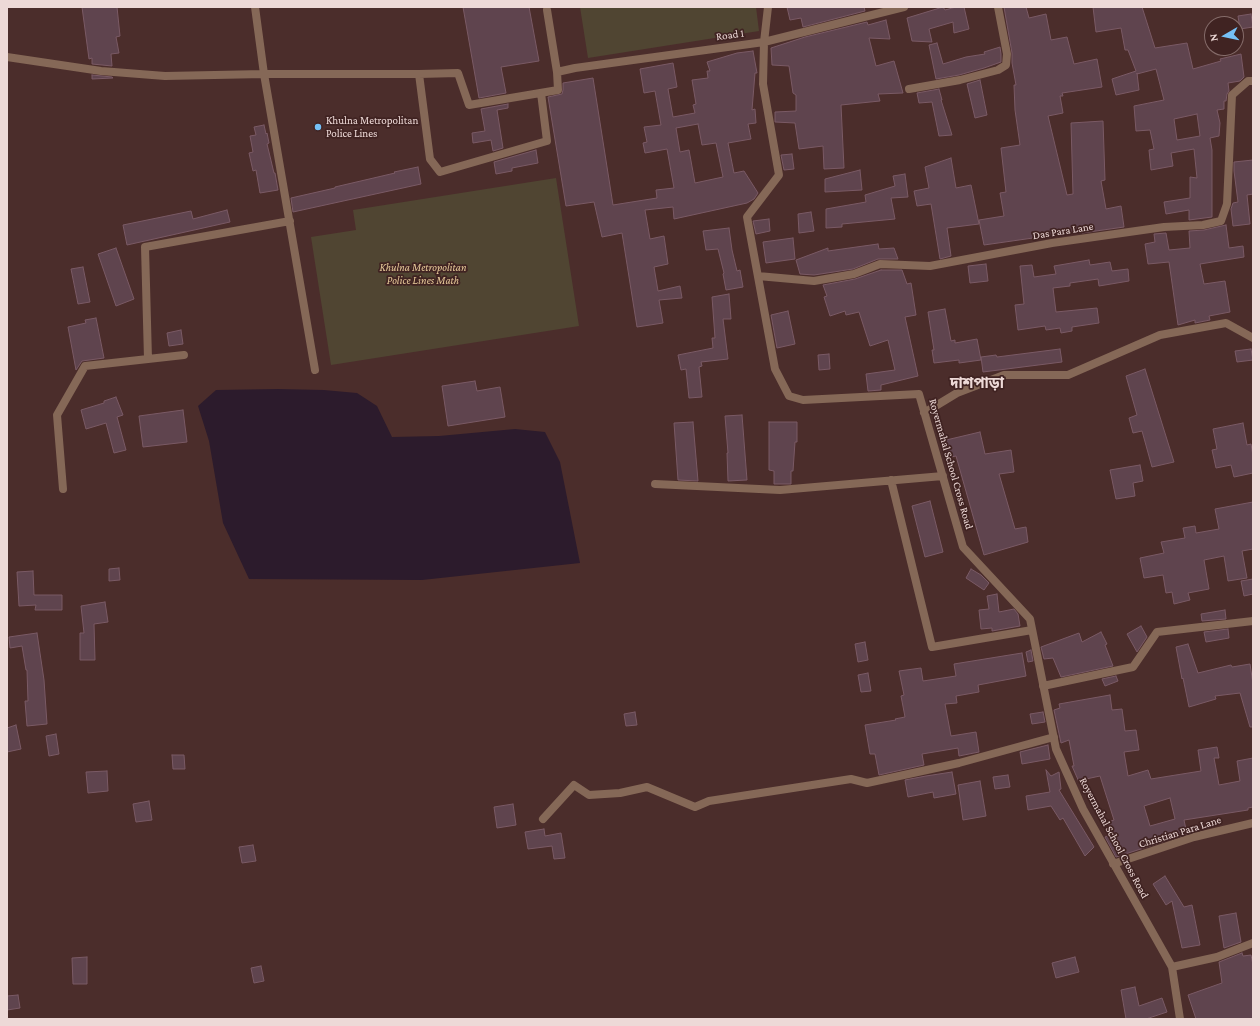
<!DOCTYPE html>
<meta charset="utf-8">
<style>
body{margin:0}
#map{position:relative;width:1260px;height:1026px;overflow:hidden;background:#4b2d2b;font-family:"Crimson Pro",serif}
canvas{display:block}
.frame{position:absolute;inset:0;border:8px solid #edd9d7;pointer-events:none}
.north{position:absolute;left:1204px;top:16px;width:40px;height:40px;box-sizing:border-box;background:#402322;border:1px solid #856c6a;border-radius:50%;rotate:261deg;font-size:11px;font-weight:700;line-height:16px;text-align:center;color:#edd9d7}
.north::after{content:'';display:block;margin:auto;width:14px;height:18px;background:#75c0f6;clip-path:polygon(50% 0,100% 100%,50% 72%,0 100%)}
</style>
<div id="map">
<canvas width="1260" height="1026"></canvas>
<div class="frame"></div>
<div class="north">N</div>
</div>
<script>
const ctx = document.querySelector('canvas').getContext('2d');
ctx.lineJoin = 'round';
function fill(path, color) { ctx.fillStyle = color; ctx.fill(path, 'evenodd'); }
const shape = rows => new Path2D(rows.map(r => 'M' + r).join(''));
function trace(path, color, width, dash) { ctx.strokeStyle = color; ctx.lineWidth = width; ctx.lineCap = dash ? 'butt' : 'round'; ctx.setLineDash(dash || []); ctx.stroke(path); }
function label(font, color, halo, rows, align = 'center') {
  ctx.font = font + ' "Crimson Pro","Noto Sans Bengali",serif'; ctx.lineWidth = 3.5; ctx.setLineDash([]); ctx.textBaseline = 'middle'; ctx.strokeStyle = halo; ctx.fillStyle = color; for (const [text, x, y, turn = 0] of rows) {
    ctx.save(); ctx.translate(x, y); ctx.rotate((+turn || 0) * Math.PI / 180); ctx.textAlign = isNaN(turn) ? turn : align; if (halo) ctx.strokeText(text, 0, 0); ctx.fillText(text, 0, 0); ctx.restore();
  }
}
fill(shape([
 [580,7,756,7,759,31,588,58],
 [556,178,579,326,331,365,311,237,356,230,353,210]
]), '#504532');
fill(shape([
 [278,389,324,390,357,393,377,406,392,437,439,436,515,429,545,432,560,462,580,563,422,580,249,579,223,523,209,441,198,406,216,390]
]), '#2c1b2c');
const building = shape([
 [82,7,117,7,120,36,116,37,119,53,111,54,112,66,92,64,92,58,89,59,82,7],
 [463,7,529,7,539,61,501,67,506,93,479,98,463,7],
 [787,7,864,7,865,11,803,27,801,18,790,20,787,7],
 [943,7,945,10,956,7,964,7,969,29,954,33,953,22,929,29,932,42,912,41,907,18,943,7],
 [1004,7,1026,7,1029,18,1046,14,1051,40,1067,37,1074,64,1097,59,1102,87,1062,93,1063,96,1060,96,1063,113,1048,116,1067,195,1073,194,1071,123,1103,121,1105,180,1101,181,1106,209,1121,206,1124,227,1082,233,1082,231,984,245,979,220,1004,216,1000,193,1006,192,1001,148,1020,145,1015,110,1014,85,1016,85,1012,63,1012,53,1004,7],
 [1093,7,1142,7,1155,48,1187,43,1193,69,1221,61,1220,59,1241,54,1244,77,1240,81,1228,83,1229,91,1227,94,1226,101,1224,101,1224,109,1217,110,1220,123,1219,136,1210,138,1212,150,1212,217,1189,220,1189,210,1166,214,1164,202,1190,198,1190,177,1197,178,1194,149,1171,153,1173,166,1151,170,1149,150,1154,149,1150,130,1136,131,1134,106,1164,100,1156,69,1137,74,1137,73,1139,90,1116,95,1112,79,1136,71,1128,50,1125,50,1121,28,1096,32,1093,7],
 [1197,114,1200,136,1177,140,1174,119,1197,114],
 [1251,14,1253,27,1240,29,1238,16,1251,14],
 [886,20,890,39,869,38,876,66,894,61,903,93,878,94,880,101,841,105,844,168,824,169,823,146,799,149,795,123,775,122,775,112,796,111,796,95,793,93,789,66,772,65,771,48,805,37,867,22,868,25,886,20],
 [937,43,943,64,966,57,985,54,984,52,1000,47,1001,54,1001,62,984,68,959,75,936,79,929,45,937,43],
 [753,51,757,73,755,73,752,110,755,109,756,123,748,124,751,139,728,143,734,173,744,171,758,193,754,199,747,203,674,219,673,207,645,210,650,239,664,236,668,264,654,267,658,291,680,286,682,298,659,300,663,323,637,327,622,233,602,237,594,202,566,206,548,97,562,94,563,90,563,83,593,78,613,205,657,198,656,190,674,188,667,149,645,153,643,143,647,142,644,127,661,125,655,91,644,93,640,69,673,63,677,87,668,89,673,117,695,113,693,105,696,104,692,80,708,78,707,71,710,71,707,62,737,53,753,51],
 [698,124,702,145,716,143,723,177,695,183,689,150,680,152,676,128,698,124],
 [92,75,112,77,113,78,92,79,92,75],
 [980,80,987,115,975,118,967,84,980,80],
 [939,89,942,100,941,100,952,135,939,136,932,102,919,103,917,93,939,89],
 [508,104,508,108,497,110,503,148,493,151,491,140,473,143,472,133,485,131,481,109,508,104],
 [264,125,266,134,267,133,269,143,267,144,274,173,275,173,278,190,260,193,256,170,253,171,249,153,253,152,250,136,256,135,254,127,264,125],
 [536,150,538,163,512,168,512,171,496,174,494,162,536,150],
 [792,154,794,169,784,170,781,155,792,154],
 [951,158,956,188,971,185,979,224,947,228,951,256,940,259,931,204,917,206,914,191,929,188,925,167,951,158],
 [1253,160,1253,194,1247,195,1250,224,1233,226,1231,209,1233,203,1238,202,1234,171,1234,162,1253,160],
 [418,167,421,184,293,212,291,198,335,188,335,187,395,173,394,172,418,167],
 [860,170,862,190,825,192,825,179,860,170],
 [905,174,908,197,891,198,895,219,842,224,842,227,826,228,826,209,866,202,865,195,895,186,893,176,905,174],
 [227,210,230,222,127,245,123,225,191,211,193,219,227,210],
 [811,212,814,231,799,233,798,214,811,212],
 [769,219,770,231,756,234,753,221,769,219],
 [1226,225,1229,248,1243,246,1244,257,1200,264,1204,284,1225,281,1230,312,1209,316,1210,320,1195,323,1195,320,1178,325,1169,262,1148,264,1145,244,1155,242,1154,234,1166,233,1169,250,1190,248,1189,231,1204,230,1226,225],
 [729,228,732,250,737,271,740,270,743,287,726,290,723,274,724,273,718,249,706,250,703,231,729,228],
 [793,238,795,259,766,263,763,242,793,238],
 [878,244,879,249,894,248,898,259,878,259,853,269,814,275,800,274,796,260,828,248,828,251,878,244],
 [116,248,134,299,116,306,98,254,116,248],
 [1089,260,1090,265,1110,262,1112,271,1128,269,1129,281,1099,286,1098,279,1070,283,1070,286,1053,288,1056,312,1097,308,1099,323,1072,327,1072,331,1061,333,1060,328,1046,330,1045,326,1018,330,1015,305,1024,304,1020,266,1032,265,1034,277,1056,274,1054,266,1089,260],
 [986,264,988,281,970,283,968,266,986,264],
 [83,267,90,302,78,304,71,269,83,267],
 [881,270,902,270,907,284,911,283,916,315,905,317,918,376,881,385,881,390,868,391,866,374,895,370,888,340,870,346,859,312,846,315,845,311,830,316,824,297,827,296,823,285,855,279,881,270],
 [729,294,731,319,723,319,728,359,701,362,702,366,699,367,702,397,689,398,686,369,681,370,678,355,713,348,712,338,715,338,712,297,729,294],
 [945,309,951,341,955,340,955,343,977,339,981,360,959,363,959,360,934,363,932,350,934,350,928,312,945,309],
 [788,311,795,344,777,348,771,315,788,311],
 [96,318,104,358,82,361,76,370,68,327,86,323,85,320,96,318],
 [181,330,183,344,169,346,167,333,181,330],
 [1060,349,1062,362,983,372,981,357,996,355,997,357,1060,349],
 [1251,349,1253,360,1237,362,1235,351,1251,349],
 [829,354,830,369,819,370,818,355,829,354],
 [1145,369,1174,462,1152,467,1142,431,1133,433,1129,418,1137,415,1126,376,1145,369],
 [475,381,477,391,500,387,505,417,448,426,442,386,475,381],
 [116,397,123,415,117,417,126,450,114,453,106,423,86,429,81,410,104,403,104,401,116,397],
 [183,410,187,442,143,447,139,416,183,410],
 [742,415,747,480,728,481,727,453,728,453,725,416,742,415],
 [693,422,698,481,678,480,674,423,693,422],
 [769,422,797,422,797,442,795,442,793,471,791,471,791,484,774,484,774,471,769,470,769,422],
 [1243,423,1247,445,1251,444,1253,456,1253,473,1234,477,1231,465,1216,468,1212,450,1217,449,1213,429,1243,423],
 [980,432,985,454,1011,450,1014,472,999,474,1015,529,1026,527,1028,542,984,555,956,456,946,458,942,441,980,432],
 [1140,465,1143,481,1133,483,1135,496,1116,499,1110,470,1140,465],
 [930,501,943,552,925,557,912,506,930,501],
 [1253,502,1253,549,1242,551,1247,578,1228,581,1224,556,1204,560,1209,589,1188,593,1190,600,1174,604,1172,592,1166,593,1163,575,1144,578,1140,558,1164,553,1161,542,1185,538,1183,528,1195,526,1196,533,1219,529,1215,509,1253,502],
 [119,568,120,580,109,581,109,569,119,568],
 [971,569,981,575,989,583,984,590,966,578,971,569],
 [33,571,34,595,62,595,62,610,35,610,36,605,19,606,17,572,33,571],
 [1253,579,1253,594,1244,596,1241,581,1253,579],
 [997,594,999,612,1014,609,1018,614,1020,626,992,631,992,628,981,629,979,610,989,609,987,596,997,594],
 [105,602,108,622,94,624,95,660,80,660,80,633,84,633,81,606,105,602],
 [1225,610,1226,619,1202,621,1201,614,1225,610],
 [1141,626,1147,637,1137,652,1127,634,1141,626],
 [1228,629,1229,638,1206,642,1204,632,1228,629],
 [1101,632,1107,644,1105,645,1113,666,1061,677,1053,658,1044,659,1041,647,1079,633,1082,642,1101,632],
 [37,633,44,680,47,724,27,726,25,701,28,701,27,670,26,670,22,646,10,648,9,637,37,633],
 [865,642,868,660,858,662,855,644,865,642],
 [1188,644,1198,673,1231,665,1232,667,1250,664,1253,684,1253,727,1250,727,1240,693,1215,696,1216,699,1189,707,1183,678,1182,679,1176,647,1188,644],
 [1031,650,1033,661,1028,662,1026,652,1031,650],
 [1022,653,1026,676,978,685,979,692,956,696,957,703,945,704,951,736,976,732,979,752,959,756,958,748,922,754,924,765,879,775,875,754,870,754,865,725,896,720,895,719,905,717,901,696,904,695,899,671,921,668,923,681,956,676,954,664,1022,653],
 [868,673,871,691,861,692,858,675,868,673],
 [1116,676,1118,681,1105,686,1102,679,1116,676],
 [1110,695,1112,710,1122,709,1125,731,1136,730,1139,750,1124,752,1128,776,1148,770,1151,779,1201,771,1198,750,1217,747,1219,758,1214,758,1219,785,1240,781,1237,761,1253,758,1253,807,1248,808,1248,810,1184,820,1187,834,1116,857,1105,837,1112,834,1108,822,1114,820,1100,776,1086,779,1079,782,1072,766,1074,766,1069,740,1061,743,1054,710,1060,708,1059,704,1110,695],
 [1170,798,1175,819,1150,826,1144,806,1170,798],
 [635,712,637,725,626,726,624,714,635,712],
 [1043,712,1045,722,1032,724,1030,714,1043,712],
 [16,725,21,749,7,752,7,728,16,725],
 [56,734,59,754,49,756,46,736,56,734],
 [1048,745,1050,759,1022,764,1020,752,1048,745],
 [172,755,184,755,185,769,173,769,172,755],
 [1046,770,1051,776,1059,772,1061,789,1059,790,1094,847,1085,856,1063,818,1060,820,1051,806,1028,810,1026,796,1050,792,1046,770],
 [107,771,108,791,88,793,86,772,107,771],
 [952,772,956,794,934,798,933,792,908,797,905,780,926,776,952,772],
 [1008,775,1010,787,995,789,993,777,1008,775],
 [980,781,986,816,963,820,958,785,980,781],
 [149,801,152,820,136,822,133,804,149,801],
 [513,804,516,825,497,828,494,807,513,804],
 [544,829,545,836,561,833,565,858,554,859,552,846,528,849,525,832,544,829],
 [253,845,256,861,242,863,239,847,253,845],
 [1165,876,1184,907,1192,905,1200,945,1182,948,1172,901,1166,905,1153,884,1165,876],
 [1236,913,1241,942,1224,948,1219,916,1236,913],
 [1242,953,1243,956,1251,955,1253,965,1253,1019,1196,1019,1188,995,1222,983,1219,962,1242,953],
 [87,957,87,984,73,984,72,958,87,957],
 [1075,957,1079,972,1056,978,1052,963,1075,957],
 [261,966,264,981,254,983,251,968,261,966],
 [1135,987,1139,1006,1162,998,1167,1012,1146,1019,1126,1019,1121,990,1135,987],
 [18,995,20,1008,7,1010,7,996,18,995]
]);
fill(building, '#5f444e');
trace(building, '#7a5a65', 1);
trace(shape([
 [255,7,264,74,315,370],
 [768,7,764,42,763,84,779,175,747,217,775,369,789,396,803,400,919,394,963,547,1030,619,1056,749,1083,809,1172,967,1180,1019],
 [7,57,101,71,165,76,264,74,419,74,430,159,440,172,547,141,541,93],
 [557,72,575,68,764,42,904,7],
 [419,74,458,73,469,105,558,90,557,72,547,10],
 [909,89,960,80,998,70,1006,65,1007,54,998,7],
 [758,276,814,281,854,274,880,264,930,266,1052,243,1164,227,1203,225,1221,221,1227,204,1232,95,1248,81,1253,81],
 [148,359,145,247,290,221],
 [924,413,957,393,1004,375,1068,375,1160,335,1226,323,1253,338],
 [891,480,932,647,1032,630],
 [655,484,780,490,943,476],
 [63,489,57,415,85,366,184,355],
 [1043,686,1133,667,1157,632,1253,621],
 [543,819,574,785,589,795,620,793,647,787,695,807,709,801,851,779,867,783,959,763,1054,737],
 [1113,864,1194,837,1253,823],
 [1172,967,1217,957,1253,943]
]), '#856857', 8);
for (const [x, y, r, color] of [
 [318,127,4,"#75c0f6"]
]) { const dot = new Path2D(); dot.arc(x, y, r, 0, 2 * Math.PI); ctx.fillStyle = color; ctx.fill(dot); trace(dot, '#402322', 1.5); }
label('11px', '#edd9d7', '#402322', [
 ["Road 1",730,35,-8],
 ["Das Para Lane",1063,231,-9],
 ["Royermahal School Cross Road",951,464,74],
 ["Christian Para Lane",1180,832,-17],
 ["Royermahal School Cross Road",1114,838,62]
]);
label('11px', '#edd9d7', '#402322', [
 ["Khulna Metropolitan",326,121],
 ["Police Lines",326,134]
], 'left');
label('italic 11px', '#e7ca9a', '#402322', [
 ["Khulna Metropolitan",423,268],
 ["Police Lines Math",423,281]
]);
label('bold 15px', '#edd9d7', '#402322', [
 ["দাশপাড়া",977,383]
]);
</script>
